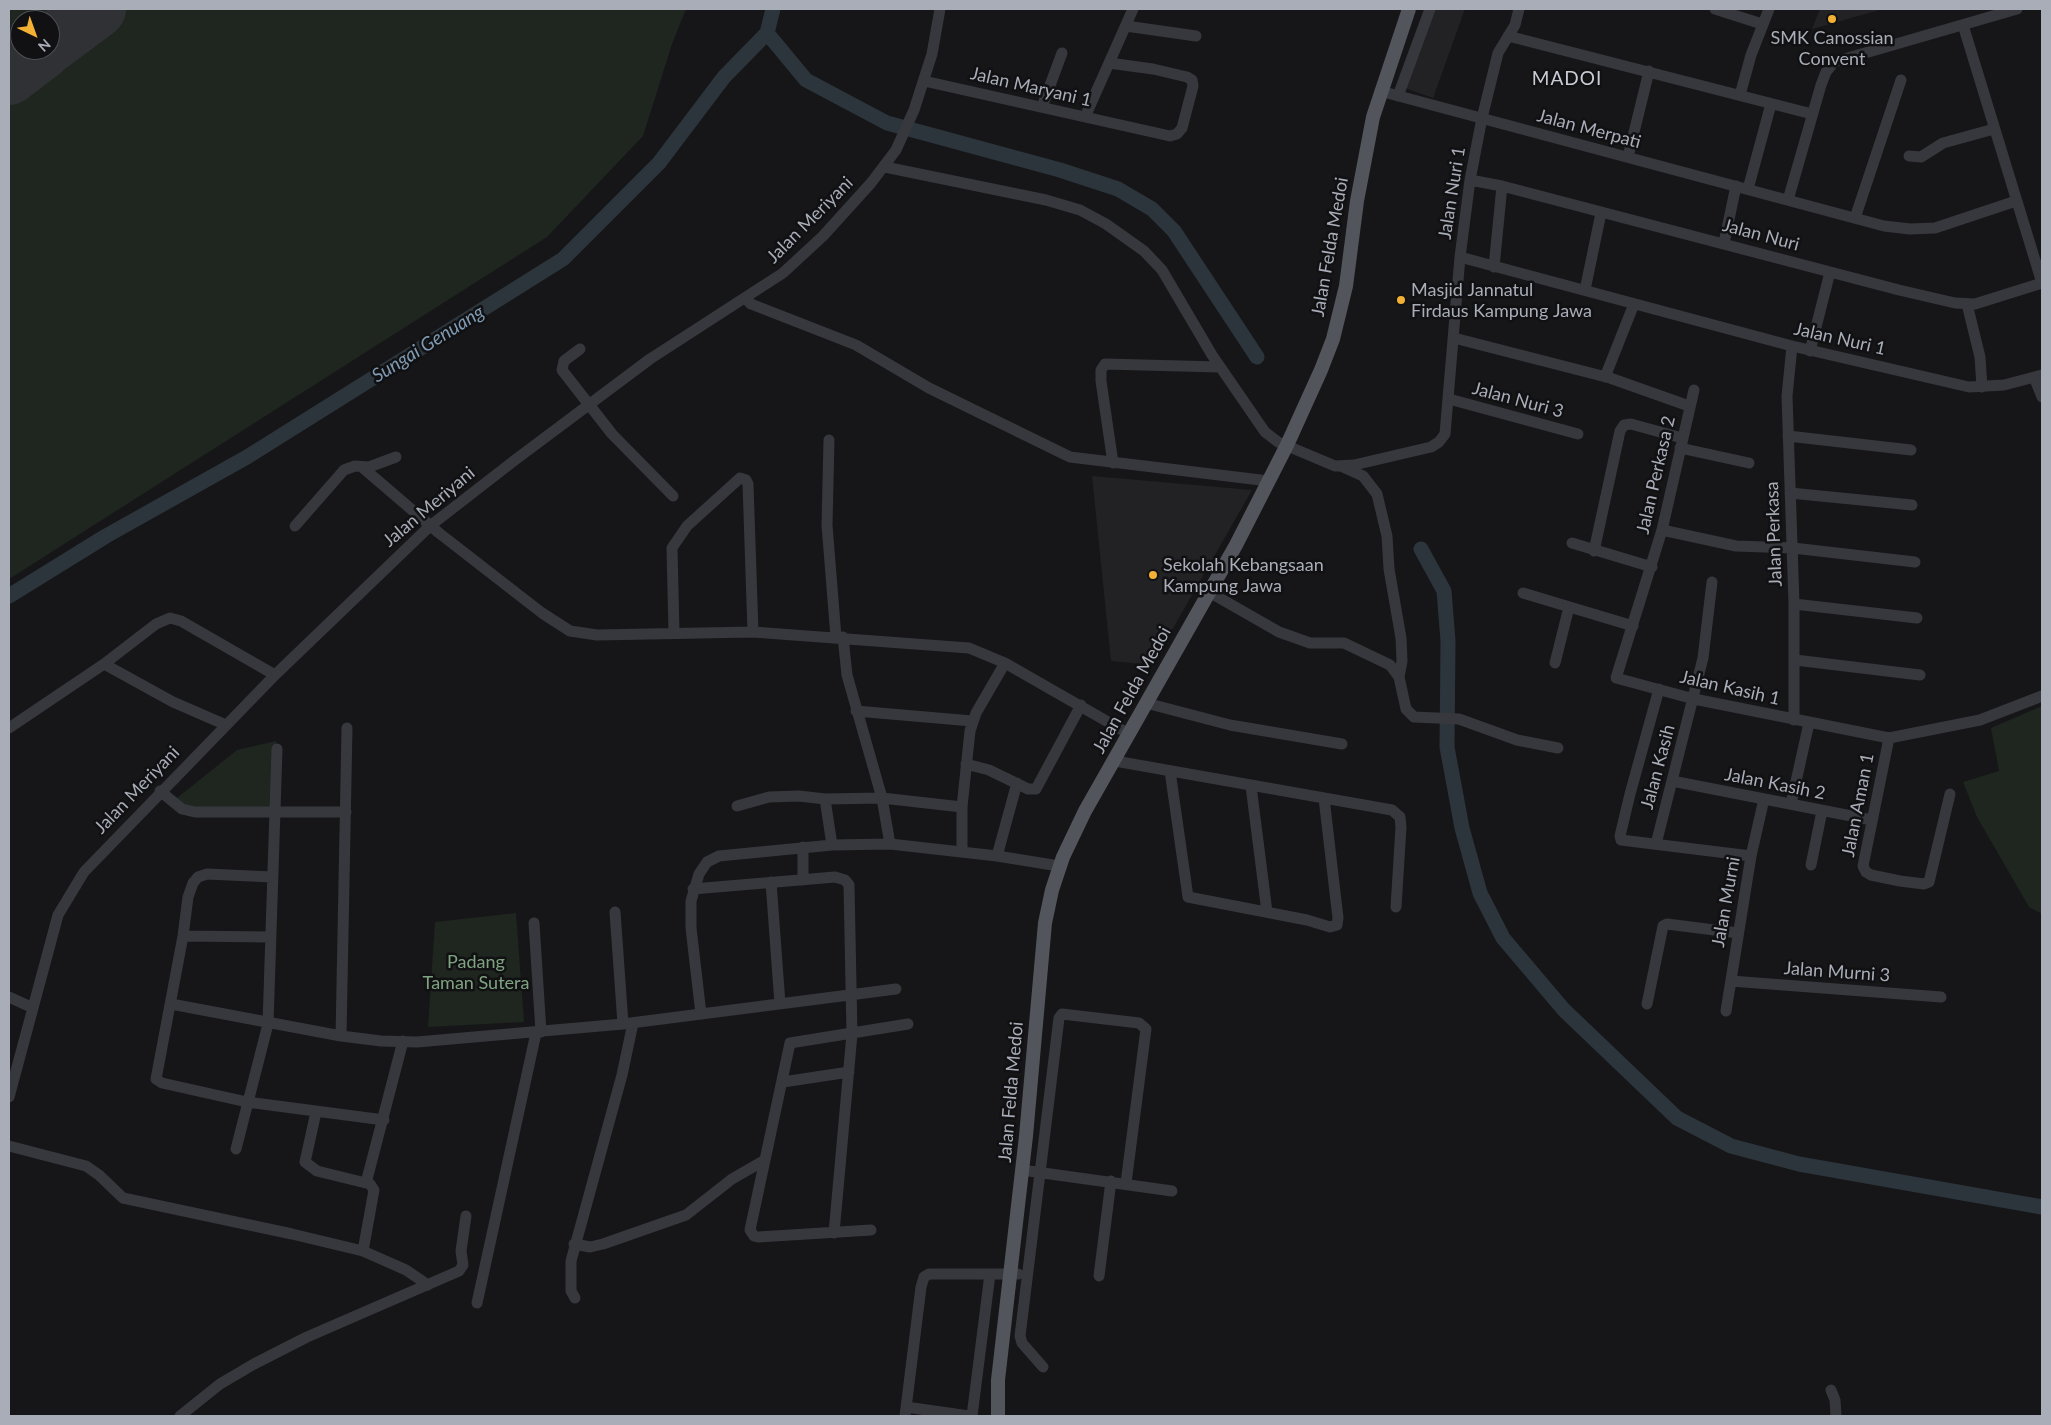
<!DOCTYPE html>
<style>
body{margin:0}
#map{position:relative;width:2051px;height:1425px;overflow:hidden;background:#161618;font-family:Lato,sans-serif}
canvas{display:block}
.frame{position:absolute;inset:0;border:10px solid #a8adb8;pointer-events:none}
.north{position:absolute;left:10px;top:10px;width:50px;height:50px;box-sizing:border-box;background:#111113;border:1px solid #4d4f55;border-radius:50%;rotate:138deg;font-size:14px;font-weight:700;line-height:20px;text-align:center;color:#a8adb8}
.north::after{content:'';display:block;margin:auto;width:18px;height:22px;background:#f2b134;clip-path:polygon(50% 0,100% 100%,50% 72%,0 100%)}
</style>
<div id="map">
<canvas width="2051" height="1425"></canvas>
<div class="frame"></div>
<div class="north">N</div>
</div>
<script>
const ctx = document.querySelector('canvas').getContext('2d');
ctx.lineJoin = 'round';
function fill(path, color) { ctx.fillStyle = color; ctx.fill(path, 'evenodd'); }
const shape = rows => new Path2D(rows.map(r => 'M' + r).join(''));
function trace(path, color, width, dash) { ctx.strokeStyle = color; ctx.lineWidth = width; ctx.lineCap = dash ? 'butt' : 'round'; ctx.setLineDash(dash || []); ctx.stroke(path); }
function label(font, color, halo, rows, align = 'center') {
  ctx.font = font + ' Lato,sans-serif'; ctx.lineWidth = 5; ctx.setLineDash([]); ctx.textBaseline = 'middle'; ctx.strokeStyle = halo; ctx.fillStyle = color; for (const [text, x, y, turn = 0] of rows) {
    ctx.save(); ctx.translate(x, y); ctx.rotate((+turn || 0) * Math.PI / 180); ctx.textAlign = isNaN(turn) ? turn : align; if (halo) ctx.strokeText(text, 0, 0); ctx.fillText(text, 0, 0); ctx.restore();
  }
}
fill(shape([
 [1435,9,1465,9,1433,98,1405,88],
 [1820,9,1883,9,1812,29],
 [1092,476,1252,490,1152,665,1111,661]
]), '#222225');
fill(shape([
 [9,9,686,9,672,44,643,136,547,237,9,579],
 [20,20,50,20,50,50,20,50],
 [2042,706,2042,914,2029,907,1977,817,1963,782,1999,771,1991,728],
 [276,741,275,813,195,812,172,802,237,750],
 [516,913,524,1022,428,1027,435,922]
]), '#1e261f');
trace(shape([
 [767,33,806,80,887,123,1060,170,1118,189,1152,209,1174,231,1257,357],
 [1421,549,1444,591,1448,641,1447,747,1462,828,1480,893,1503,938,1564,1010,1677,1118,1731,1146,1799,1164,2042,1207],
 [9,596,106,536,247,457,563,259,659,163,724,77,767,33,773,9]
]), '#2c353c', 15);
trace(shape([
 [50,44,97,9],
 [9,76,43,50]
]), '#303135', 58);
trace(shape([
 [1519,9,1515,25,1498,53,1482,118,1470,180,1460,257,1792,346,1969,387,2004,385,2042,375],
 [1715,9,1762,24],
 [1963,25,2042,283],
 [1126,26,1196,36],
 [1508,36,1812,114],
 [924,81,1170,136,1177,134,1182,128,1193,86,1192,80,1187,77,1153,69,1109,63],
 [1380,91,1884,226,1910,229,1935,228,2016,201],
 [1740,95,1751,55,1769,9],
 [1398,96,1430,9],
 [1042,107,1062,53],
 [1085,117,1133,9],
 [1909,156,1921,157,1943,143,1994,129],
 [1628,157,1649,71],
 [885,167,1046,200,1080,210,1106,224,1144,251,1162,270,1212,355,1265,432,1278,442,1335,466,1354,465,1431,447,1439,442,1445,434,1460,257],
 [1470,180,1502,186,1899,290,1955,303,1975,304,2042,283],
 [1748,189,1771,104],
 [1788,200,1821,85,1826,72,1834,62,2017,9],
 [1855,218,1901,80],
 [1724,243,1736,186],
 [1494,267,1502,186],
 [1585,290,1601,213],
 [745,298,751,304,856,345,929,388,1070,457,1269,481],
 [1967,304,1980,357,1982,387],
 [1454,338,1610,378,1689,406],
 [1792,346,1787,396,1794,604,1794,720],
 [580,349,564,361,562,370,612,434,673,496],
 [1810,351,1830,272],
 [1605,377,1634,304],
 [2034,377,2042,397],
 [1694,390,1662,530,1616,678,1694,699,1889,738,1980,720,2042,696],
 [1449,399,1578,434],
 [1788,436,1911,450],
 [829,440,827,525,836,637],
 [1680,448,1749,463],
 [1113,463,1101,381,1101,370,1105,364,1219,367],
 [362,467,439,533,542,613,570,631,597,635,753,632,969,648,1005,663,1129,734],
 [1343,467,1363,476,1377,494,1387,536,1389,569,1401,638,1402,661,1399,677],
 [1790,493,1912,505],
 [295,526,344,470,355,466,369,467,396,457],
 [1662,530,1736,546,1793,548,1915,562],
 [1572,543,1652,567],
 [1594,551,1620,431,1624,425,1631,424,1682,438],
 [1209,592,1279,632,1310,643,1344,643,1390,665,1399,677,1406,709,1414,717,1459,719,1517,740,1558,748],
 [1523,593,1633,626],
 [1794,604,1917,618],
 [674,632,672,548,687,526,740,478,746,480,748,484,753,632],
 [843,637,847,675,882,798,890,844],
 [1795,660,1920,675],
 [1555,663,1569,607],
 [104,664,173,702,226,725],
 [1659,689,1630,794,1620,836,1621,840,1751,856],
 [1146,703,1230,725,1342,744],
 [856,711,972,721],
 [9,728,104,664,156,624,170,618,181,621,275,675],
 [1889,738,1863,866,1866,872,1871,875,1900,881,1924,884,1929,882,1950,794],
 [1115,761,1392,810,1400,817,1401,827,1396,907],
 [966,764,989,770,1028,789,1036,789,1081,705],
 [1170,771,1188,897,1307,920,1330,927,1337,925,1338,918,1324,798],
 [1672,781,1872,820],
 [1251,786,1267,912],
 [160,791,182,809,195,812,346,812],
 [825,799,832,845],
 [1791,804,1809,723],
 [737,806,769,797,799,796,825,799,882,798,962,807],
 [1656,844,1703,658,1712,582],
 [803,847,803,880],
 [962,852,962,807,970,731,976,713,1005,663],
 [997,856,1017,783],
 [1811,865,1822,811],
 [272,877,207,874,198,877,193,883,188,897,183,936,156,1079,162,1083,247,1102,384,1120],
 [771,882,780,1004],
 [693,889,835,877,845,880,849,885,852,1034,834,1233],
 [615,912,623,1024],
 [534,923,541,1032],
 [183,936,270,937],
 [1731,981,1941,997],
 [9,997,33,1008],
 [171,1004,341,1036,381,1041,417,1042,623,1024,896,989],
 [1647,1004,1663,926,1667,924,1738,933],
 [1726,1011,1751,856,1764,799],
 [701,1014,691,928,691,901,699,874,707,862,719,856,832,845,890,844,997,856,1059,866],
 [341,1036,347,728],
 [783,1082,849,1072],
 [9,1097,58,915,84,872,275,675,430,526,515,460,650,359,783,273,823,236,871,183,896,150,914,110,932,54,940,9],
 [316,1112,305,1162,317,1171,370,1184,374,1190,363,1251],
 [9,1146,86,1166,99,1175,123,1198,292,1234,363,1251,406,1270,428,1285],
 [236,1149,268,1024,277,749],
 [1022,1170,1172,1191],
 [366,1183,403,1041],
 [871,1230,758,1237,754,1236,750,1230,790,1043,908,1024],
 [574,1244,590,1247,603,1244,686,1215,732,1179,765,1160],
 [1099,1276,1111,1181],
 [575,1298,571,1291,571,1261,622,1075,633,1023],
 [477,1303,536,1033],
 [1043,1367,1022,1343,1020,1336,1059,1018,1062,1014,1139,1023,1146,1029,1126,1183],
 [1831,1390,1835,1400,1836,1416],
 [906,1407,969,1416],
 [180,1416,220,1384,254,1364,307,1337,459,1271,463,1265,461,1251,466,1216],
 [905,1416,921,1287,924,1277,929,1274,1018,1274],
 [972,1416,990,1274]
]), '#37383d', 11);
trace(shape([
 [998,1416,998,1380,1026,1136,1045,923,1052,890,1063,857,1085,811,1236,545,1287,445,1321,370,1333,339,1346,286,1357,201,1373,117,1409,9]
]), '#53555c', 14);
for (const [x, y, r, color] of [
 [1832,19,5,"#f2b134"],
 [1401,300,5,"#f2b134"],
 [1153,575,5,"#f2b134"]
]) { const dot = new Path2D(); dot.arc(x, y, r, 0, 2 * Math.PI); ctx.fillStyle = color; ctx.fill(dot); trace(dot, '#111113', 2); }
label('18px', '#a8adb8', '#111113', [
 ["SMK Canossian",1832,38,"center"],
 ["Convent",1832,59,"center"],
 ["Masjid Jannatul",1411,290],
 ["Firdaus Kampung Jawa",1411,311],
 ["Sekolah Kebangsaan",1163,565],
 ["Kampung Jawa",1163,586]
], 'left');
label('18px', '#a8adb8', '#111113', [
 ["Jalan Maryani 1",1031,87,13],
 ["Jalan Merpati",1589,129,15],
 ["Jalan Nuri 1",1452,193,-81],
 ["Jalan Meriyani",810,220,-45],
 ["Jalan Nuri",1761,235,15],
 ["Jalan Felda Medoi",1330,247,-80],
 ["Jalan Nuri 1",1840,339,13],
 ["Jalan Nuri 3",1518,400,15],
 ["Jalan Perkasa 2",1656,475,-77],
 ["Jalan Meriyani",429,507,-40],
 ["Jalan Perkasa",1774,534,-92],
 ["Jalan Kasih 1",1730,688,13],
 ["Jalan Felda Medoi",1132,690,-61],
 ["Jalan Kasih",1658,767,-75],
 ["Jalan Kasih 2",1775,784,11],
 ["Jalan Meriyani",137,790,-46],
 ["Jalan Aman 1",1858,805,-79],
 ["Jalan Murni",1726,902,-80],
 ["Jalan Murni 3",1837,972,4],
 ["Jalan Felda Medoi",1011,1092,-85]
]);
label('18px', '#7fa381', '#111113', [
 ["Padang",476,962],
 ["Taman Sutera",476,983]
]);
ctx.letterSpacing = '1px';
label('19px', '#c9ccd4', '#111113', [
 ["MADOI",1567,79]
]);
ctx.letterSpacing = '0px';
label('italic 19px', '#7f9bb3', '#111113', [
 ["Sungai Genuang",428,344,-32]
]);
</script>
